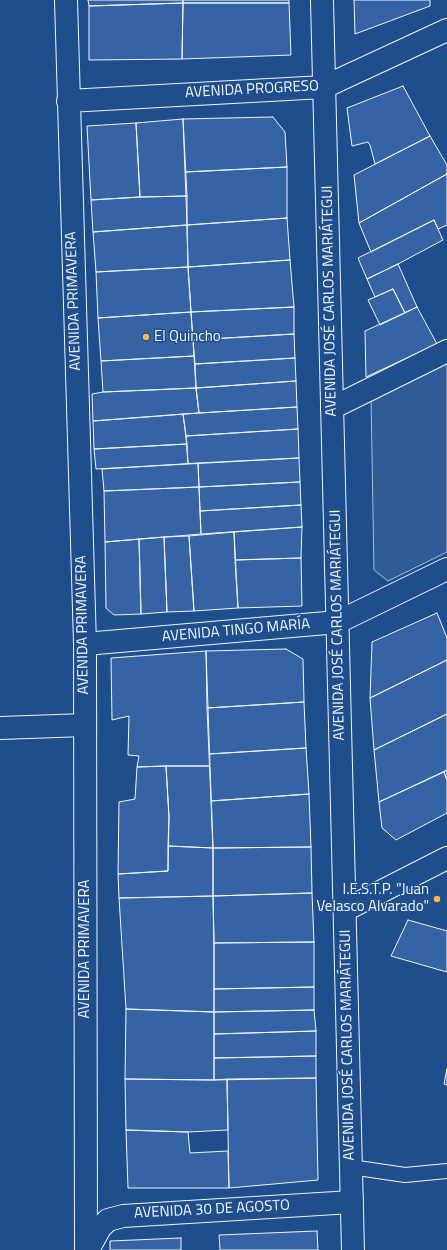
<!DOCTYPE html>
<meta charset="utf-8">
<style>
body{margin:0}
canvas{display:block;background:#1f4e8c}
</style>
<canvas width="447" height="1250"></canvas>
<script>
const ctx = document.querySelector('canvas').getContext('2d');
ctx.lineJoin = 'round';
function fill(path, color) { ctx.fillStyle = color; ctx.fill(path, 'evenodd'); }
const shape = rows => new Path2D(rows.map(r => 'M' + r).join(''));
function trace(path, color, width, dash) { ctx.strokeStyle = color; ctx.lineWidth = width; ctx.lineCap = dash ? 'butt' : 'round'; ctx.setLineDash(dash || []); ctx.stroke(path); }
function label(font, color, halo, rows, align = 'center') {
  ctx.font = font + ' "Titillium Web",sans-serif'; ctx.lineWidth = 3; ctx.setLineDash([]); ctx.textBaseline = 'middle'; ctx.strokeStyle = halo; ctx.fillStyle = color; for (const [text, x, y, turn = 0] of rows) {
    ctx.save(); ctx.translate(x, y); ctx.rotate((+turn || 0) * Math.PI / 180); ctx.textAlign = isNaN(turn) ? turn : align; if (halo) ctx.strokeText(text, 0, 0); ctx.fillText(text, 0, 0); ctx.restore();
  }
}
const built = shape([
 [447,360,447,552,388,581,374,570,371,397,447,360]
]);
fill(built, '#305b95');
trace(built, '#a8bbd7', 1);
const building = shape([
 [88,0,183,0,183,3,89,6,88,0],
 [183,0,289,0,289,3,183,3,183,0],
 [354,0,430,0,430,6,355,34,354,0],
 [183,3,182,59,89,60,89,6,183,3],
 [183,3,289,3,291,55,182,59,183,3],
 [403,86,430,136,375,164,370,145,368,142,352,146,347,108,403,86],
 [273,117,285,132,287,167,185,172,183,119,273,117],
 [183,119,187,196,140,197,136,123,183,119],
 [136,123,140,197,91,200,87,126,136,123],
 [430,136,447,165,447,174,359,223,354,175,430,136],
 [287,167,287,218,187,225,185,172,287,167],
 [447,174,447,225,438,229,434,220,371,252,359,223,447,174],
 [187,196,187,225,93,232,91,200,140,197,187,196],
 [287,218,290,260,188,267,187,225,287,218],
 [434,220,443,240,398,264,367,279,358,258,434,220],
 [187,225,188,267,96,272,93,232,187,225],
 [290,260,294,307,191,312,188,267,290,260],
 [398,264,417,307,405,313,393,289,375,297,367,279,398,264],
 [188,267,191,312,98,318,96,272,188,267],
 [393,289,405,313,380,325,368,300,393,289],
 [294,307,294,334,193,340,191,312,294,307],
 [417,307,437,344,366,377,365,331,417,307],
 [191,312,194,356,101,361,98,318,191,312],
 [294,334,295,358,195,364,193,340,294,334],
 [194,356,196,388,103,392,101,361,194,356],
 [295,358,296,381,196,388,195,364,295,358],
 [296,381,297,407,199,413,196,388,296,381],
 [196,388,199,413,93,421,92,394,103,392,196,388],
 [297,407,298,429,186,436,183,414,297,407],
 [183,414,187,444,94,449,93,421,183,414],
 [298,429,299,458,188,464,186,436,298,429],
 [187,444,188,464,96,469,94,449,187,444],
 [299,458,300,482,199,487,198,463,299,458],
 [198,463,199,487,104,491,102,469,198,463],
 [300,482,301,505,200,511,199,487,300,482],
 [199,487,201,534,105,542,104,491,199,487],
 [301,505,302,527,201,534,200,511,301,505],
 [302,527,301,558,235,560,234,532,302,527],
 [234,532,238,608,194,611,189,536,234,532],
 [189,536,194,611,167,612,164,537,189,536],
 [164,537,167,612,141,614,139,539,164,537],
 [139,539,141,614,114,615,106,608,105,542,139,539],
 [301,558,302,606,238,608,235,560,301,558],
 [437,613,447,638,447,660,370,698,372,642,437,613],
 [286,649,303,659,304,702,207,708,206,651,286,649],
 [206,651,210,766,166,766,137,767,139,756,128,755,129,716,112,720,111,658,206,651],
 [447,660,447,714,374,750,370,698,447,660],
 [304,702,306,748,209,754,207,708,304,702],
 [447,714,447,770,379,802,374,750,447,714],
 [306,748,309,794,211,801,209,754,306,748],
 [166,766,169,817,168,871,118,874,119,802,135,799,137,767,166,766],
 [166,766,210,766,213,848,168,846,169,817,166,766],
 [447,770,447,780,444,772,447,770],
 [444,772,447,780,447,813,396,840,382,828,379,802,444,772],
 [309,794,311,847,213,848,211,801,309,794],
 [168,846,213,848,213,896,119,898,118,874,168,871,168,846],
 [311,847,312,893,213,896,213,848,311,847],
 [312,893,314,942,214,943,213,896,312,893],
 [213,896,214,943,214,1012,126,1009,119,898,213,896],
 [408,920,447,931,447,972,391,956,408,920],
 [314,942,314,987,214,989,214,943,314,942],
 [314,987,314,1010,214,1012,214,989,314,987],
 [126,1009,214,1012,214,1080,125,1079,126,1009],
 [314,1010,316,1031,214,1034,214,1012,314,1010],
 [316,1031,316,1056,214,1058,214,1034,316,1031],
 [316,1056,316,1078,214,1080,214,1058,316,1056],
 [447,1069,447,1085,444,1084,447,1069],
 [316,1078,318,1180,229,1188,227,1079,316,1078],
 [125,1079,214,1080,227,1079,228,1130,188,1132,126,1130,125,1079],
 [126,1130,188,1132,190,1153,228,1151,229,1188,128,1188,126,1130],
 [317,1231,318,1250,220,1250,219,1235,317,1231],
 [181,1238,181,1250,110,1250,110,1241,181,1238]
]);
fill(building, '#3563a3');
trace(building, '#f2f6ff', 1);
const lane = shape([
 [351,1167,405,1175,447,1171]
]);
const street = shape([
 [332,408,447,351],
 [85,644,338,622,447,569],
 [0,728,85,725],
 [88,1250,100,1228,108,1220,123,1216,352,1202]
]);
const secondary = shape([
 [66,0,85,644,86,1250],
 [322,0,353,1250],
 [68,101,324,87,447,30],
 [345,910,447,858]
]);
trace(lane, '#f2f6ff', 16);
trace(street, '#f2f6ff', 24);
trace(secondary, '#f2f6ff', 24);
trace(lane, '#1f4e8c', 14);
trace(street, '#1f4e8c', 22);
trace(secondary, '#1f4e8c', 22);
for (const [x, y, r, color] of [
 [146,337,4,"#ffb74d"],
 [437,899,4,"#ffb74d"]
]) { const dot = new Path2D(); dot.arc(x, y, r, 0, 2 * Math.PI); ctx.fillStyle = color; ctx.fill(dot); trace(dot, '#1f4e8c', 1.5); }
label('15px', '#f2f6ff', '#1f4e8c', [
 ["AVENIDA PROGRESO",252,90,-3],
 ["AVENIDA PRIMAVERA",74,301,-92],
 ["AVENIDA JOSÉ CARLOS MARIÁTEGUI",330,301,-91],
 ["AVENIDA PRIMAVERA",83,625,-91],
 ["AVENIDA JOSÉ CARLOS MARIÁTEGUI",338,625,-91],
 ["AVENIDA TINGO MARÍA",236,631,-5],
 ["AVENIDA PRIMAVERA",85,949,-90],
 ["AVENIDA JOSÉ CARLOS MARIÁTEGUI",348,1045,-91],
 ["AVENIDA 30 DE AGOSTO",212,1210,-3]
]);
label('15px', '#f2f6ff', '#1f4e8c', [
 ["El Quincho",154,337],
 ["I.E.S.T.P. \"Juan",429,890,"right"],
 ["Velasco Alvarado\"",429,907,"right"]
], 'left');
</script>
